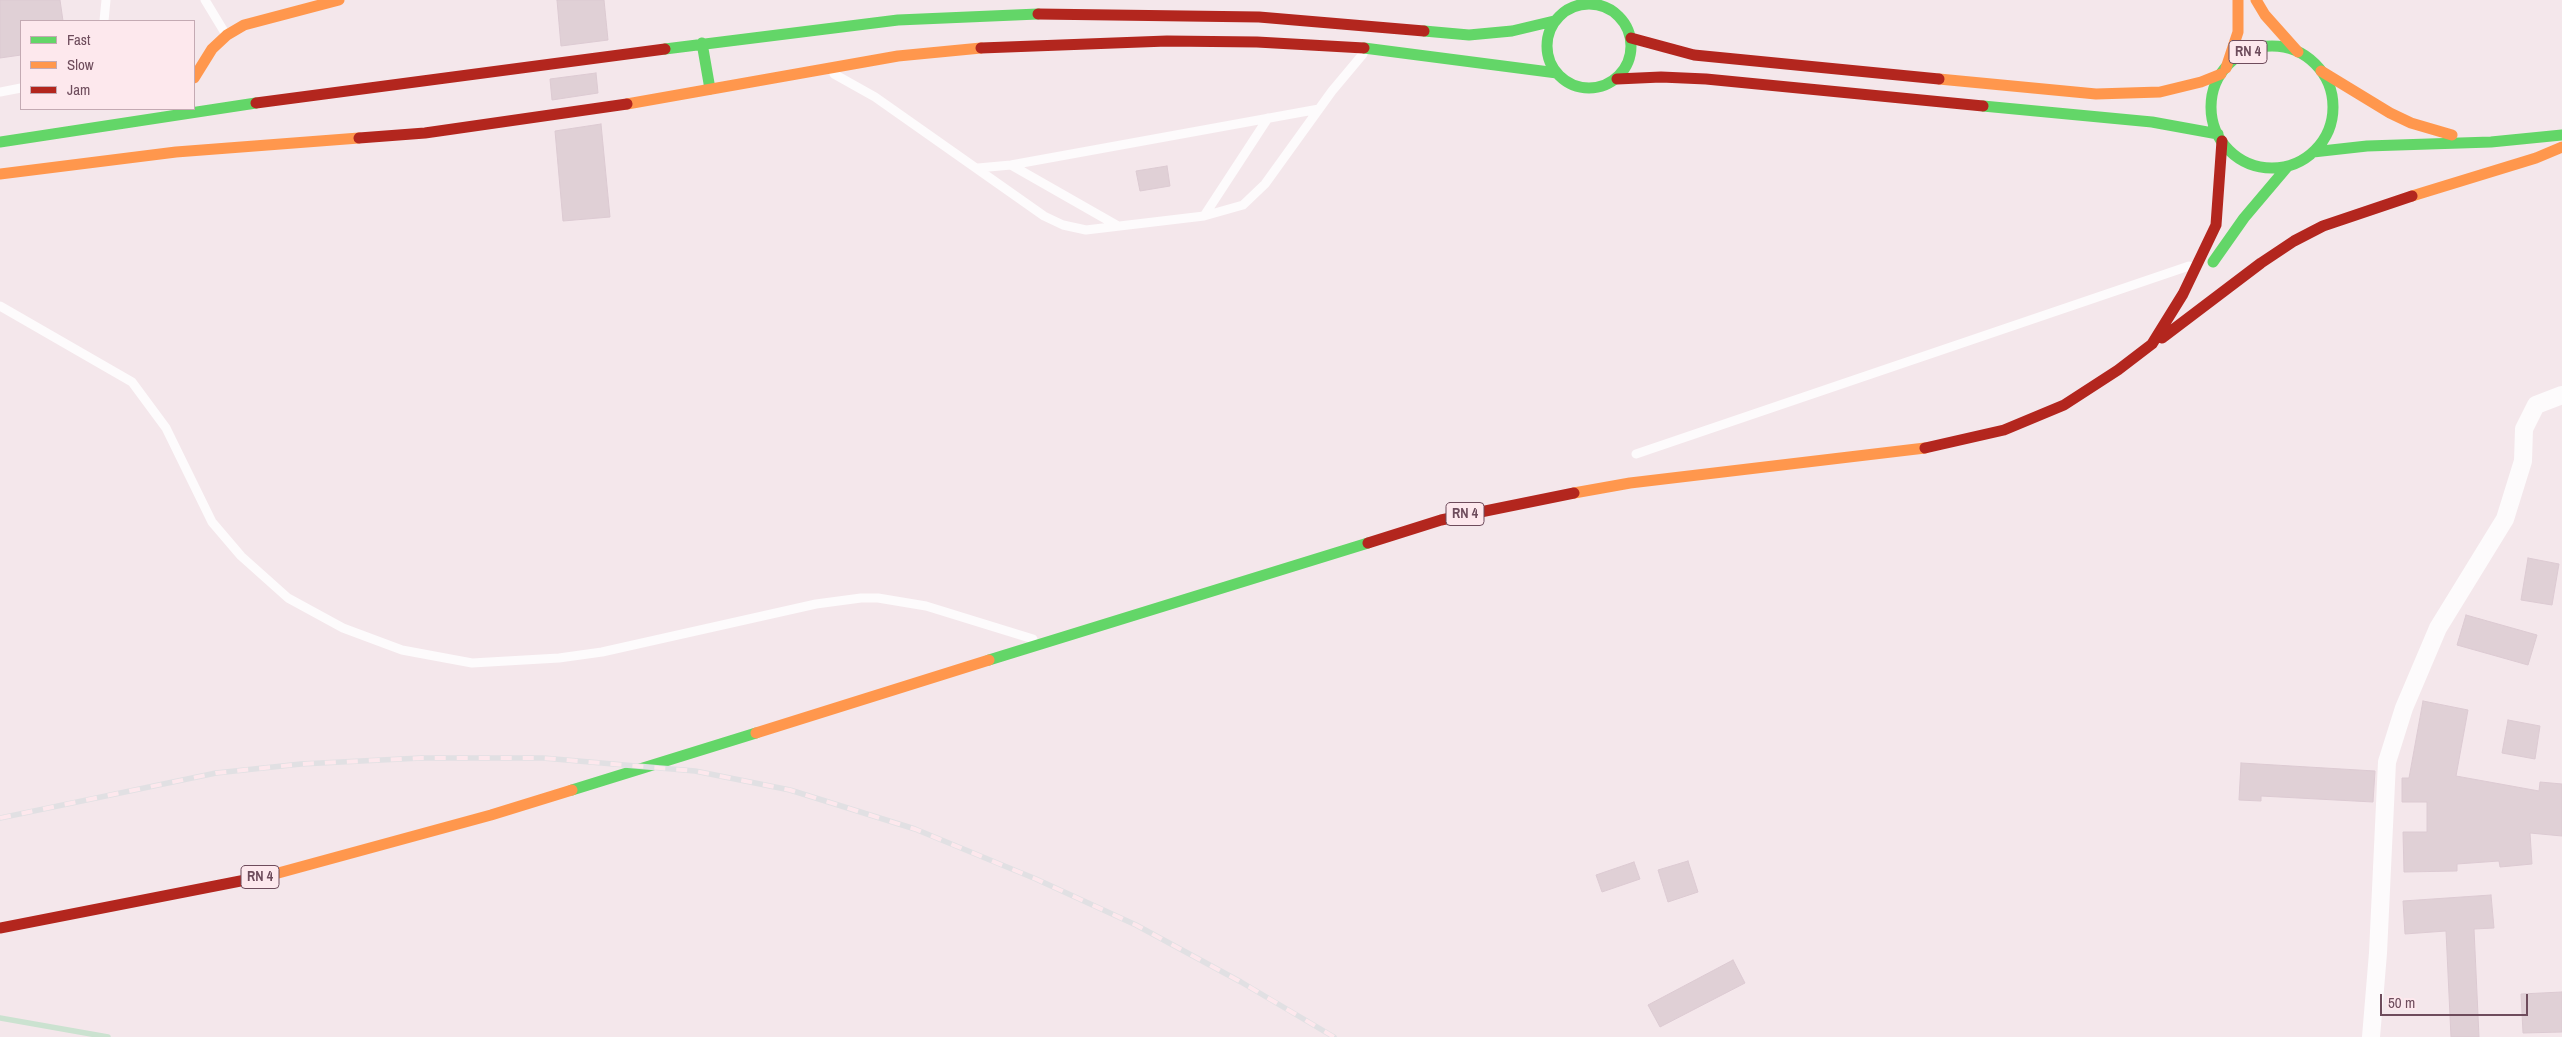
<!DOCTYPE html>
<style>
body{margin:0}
#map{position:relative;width:2562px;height:1037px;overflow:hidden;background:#f4e7eb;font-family:"Archivo Narrow",sans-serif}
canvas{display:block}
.legend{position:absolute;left:20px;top:20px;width:175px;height:90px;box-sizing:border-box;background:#fde8ed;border:1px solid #c4aab3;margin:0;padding:6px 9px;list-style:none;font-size:15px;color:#6e4c5c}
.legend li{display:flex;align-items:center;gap:10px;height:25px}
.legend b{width:25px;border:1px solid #c4aab3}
.scale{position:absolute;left:2380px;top:994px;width:148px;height:22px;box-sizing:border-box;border:2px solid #6e4c5c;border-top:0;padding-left:6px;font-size:15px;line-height:18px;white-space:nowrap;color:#6e4c5c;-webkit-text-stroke:4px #fde8ed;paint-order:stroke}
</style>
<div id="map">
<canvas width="2562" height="1037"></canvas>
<ul class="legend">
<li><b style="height:6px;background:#63d668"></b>Fast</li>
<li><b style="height:6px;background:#ff974d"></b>Slow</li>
<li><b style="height:6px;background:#b3261e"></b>Jam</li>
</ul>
<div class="scale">50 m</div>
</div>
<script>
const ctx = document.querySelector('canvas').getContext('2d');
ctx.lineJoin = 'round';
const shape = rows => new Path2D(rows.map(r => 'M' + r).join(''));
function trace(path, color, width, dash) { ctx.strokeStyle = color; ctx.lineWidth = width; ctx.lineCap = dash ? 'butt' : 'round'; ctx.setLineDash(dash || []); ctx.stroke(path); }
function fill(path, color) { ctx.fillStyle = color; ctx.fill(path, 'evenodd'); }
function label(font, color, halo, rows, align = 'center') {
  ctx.font = font + ' "Archivo Narrow",sans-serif'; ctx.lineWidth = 5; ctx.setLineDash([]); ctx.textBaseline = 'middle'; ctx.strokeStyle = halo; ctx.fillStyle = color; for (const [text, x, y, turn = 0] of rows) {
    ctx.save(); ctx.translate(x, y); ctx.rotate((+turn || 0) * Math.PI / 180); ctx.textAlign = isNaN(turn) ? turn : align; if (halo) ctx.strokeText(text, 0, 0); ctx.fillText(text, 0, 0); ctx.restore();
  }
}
trace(shape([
 [0,1018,108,1037]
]), '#cbe2d0', 5.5);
const building = shape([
 [0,0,60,0,63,21,21,21,21,55,0,58,0,0],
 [557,0,604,0,608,40,561,46,557,0],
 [596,73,598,93,552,100,550,79,596,73],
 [601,124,610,217,563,221,555,131,601,124],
 [1167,166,1170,186,1140,191,1136,171,1167,166],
 [2528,558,2559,564,2552,605,2521,600,2528,558],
 [2466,615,2537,635,2528,665,2457,645,2466,615],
 [2423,701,2468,710,2456,776,2539,791,2540,782,2562,784,2562,836,2530,833,2532,864,2500,867,2499,861,2457,864,2457,871,2404,872,2403,832,2427,832,2427,802,2402,802,2402,778,2409,778,2423,701],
 [2508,720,2540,726,2535,759,2502,753,2508,720],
 [2241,763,2375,771,2373,802,2261,796,2261,801,2239,800,2241,763],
 [1688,861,1698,892,1668,902,1658,870,1688,861],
 [1634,862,1640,879,1602,892,1596,875,1634,862],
 [2491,895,2494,928,2474,929,2479,1037,2451,1037,2446,931,2405,934,2403,901,2491,895],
 [1733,960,1745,983,1660,1027,1648,1005,1733,960],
 [2562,992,2562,1032,2523,1033,2521,994,2562,992]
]);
fill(building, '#e0d0d6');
trace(building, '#dccad2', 1);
trace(shape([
 [205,0,225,33],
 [104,21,106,0],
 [834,74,875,97,1044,216,1063,225,1086,230,1204,216,1243,205,1265,184,1332,91,1363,54],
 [0,92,21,88],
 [1011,165,1118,226],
 [978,168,1011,165,1319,109],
 [1204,216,1268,118],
 [0,306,132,382,166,428,212,522,241,556,288,598,343,628,402,650,472,663,559,658,602,652,816,604,861,598,878,598,926,606,1033,639],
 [1636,454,2189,266]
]), '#fdfbfc', 9);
trace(shape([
 [2371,1037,2378,953,2387,762,2404,708,2438,628,2505,519,2523,461,2524,429,2536,405,2562,395]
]), '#fdfbfc', 18);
trace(shape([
 '1547 46a42 42 0 1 1 84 0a42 42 0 1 1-84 0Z',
 [1424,31,1469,35,1512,31,1554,21],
 [702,43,710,89],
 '2211 107a61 61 0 1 1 122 0a61 61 0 1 1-122 0Z',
 [1364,48,1557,73],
 [665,49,898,20,1038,14],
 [1983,106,2152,122,2218,134],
 [0,142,256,103],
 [2313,152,2367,146,2491,142,2562,135],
 [2213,262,2244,218,2288,166],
 [989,660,1368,543],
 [572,790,756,733]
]), '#63d668', 11);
trace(shape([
 [2256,0,2265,15,2298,52],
 [2226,68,2238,32,2238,0],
 [2321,71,2390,113,2411,123,2452,135],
 [194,78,212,49,227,35,244,25,339,0],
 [1939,79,2096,94,2160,92,2201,82,2221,74],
 [627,104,898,56,981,48],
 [0,174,176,152,359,138],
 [2412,196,2536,158,2562,147],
 [1574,493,1630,483,1925,448],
 [756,733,989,660],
 [271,875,491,815,572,790]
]), '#ff974d', 11);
trace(shape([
 [1038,14,1259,17,1424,31],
 [1631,38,1694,55,1939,79],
 [981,48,1167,41,1257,42,1364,48],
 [1617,79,1661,77,1706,79,1983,106],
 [256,103,665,49],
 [359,138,425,133,627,104],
 [2162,338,2261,263,2294,241,2323,226,2412,196],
 [1925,448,2004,430,2064,405,2118,370,2152,344,2183,294,2216,225,2222,141],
 [1368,543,1441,520,1574,493],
 [0,928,271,875]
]), '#b3261e', 11);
const rail = shape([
 [0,818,216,773,301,764,421,758,543,758,695,771,790,790,915,829,1036,879,1136,925,1241,982,1334,1037]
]);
trace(rail, '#e1e0e3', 5.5);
trace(rail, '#fde8ed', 4, [11]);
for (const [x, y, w] of [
 [2248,52,38],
 [1465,514,38],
 [260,877,38]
]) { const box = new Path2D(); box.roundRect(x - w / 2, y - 11.5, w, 23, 4); ctx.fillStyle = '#fde8ed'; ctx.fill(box); trace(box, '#6e4c5c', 1); }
label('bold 14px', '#6e4c5c', null, [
 ["RN 4",2248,52],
 ["RN 4",1465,514],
 ["RN 4",260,877]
]);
</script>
